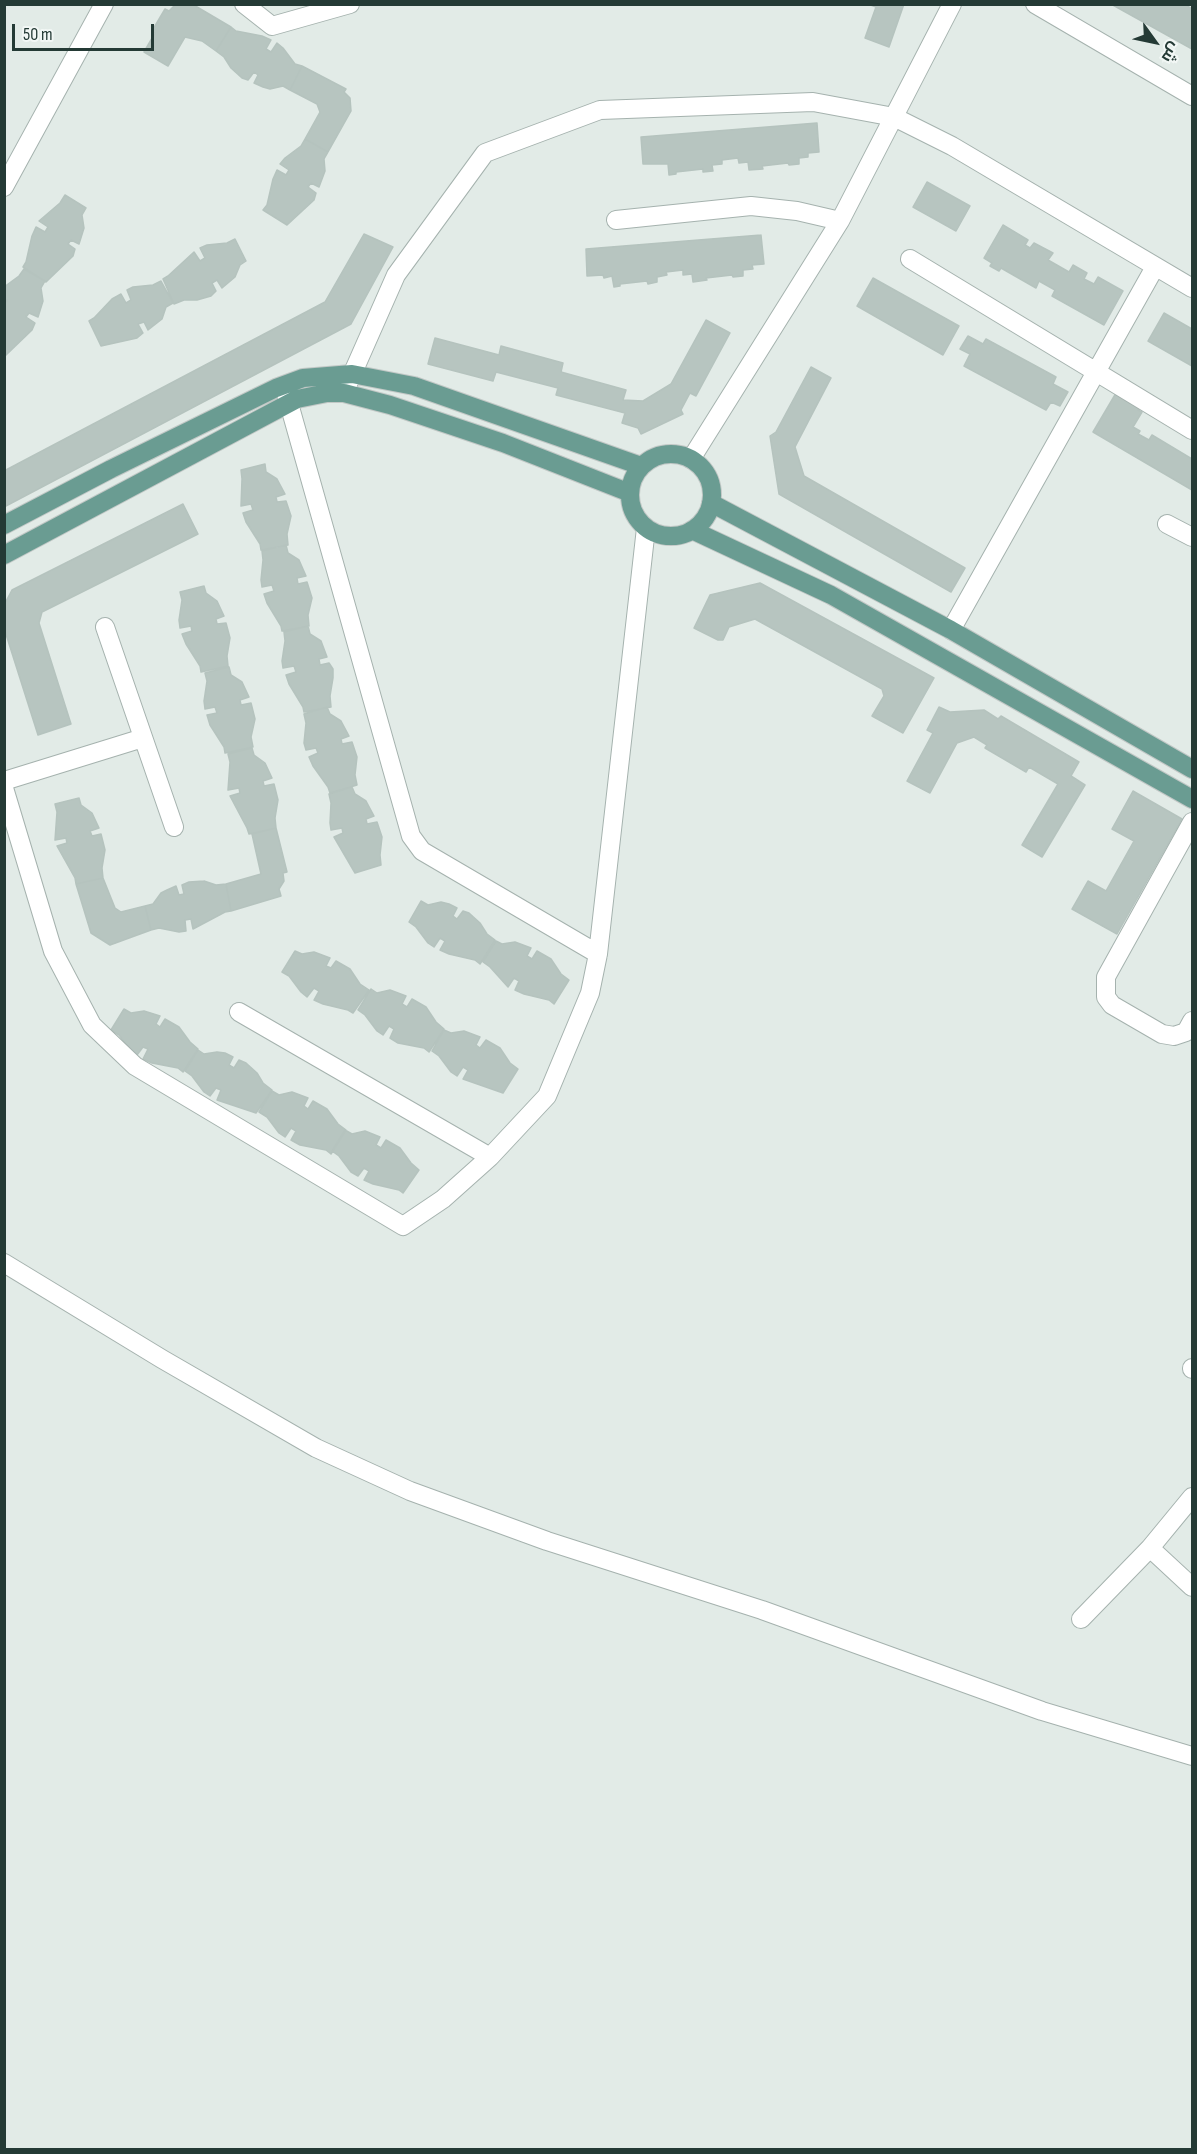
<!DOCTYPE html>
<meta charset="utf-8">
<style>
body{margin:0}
#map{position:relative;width:1197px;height:2154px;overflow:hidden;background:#e2ebe7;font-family:"Sofia Sans Condensed",Cairo,sans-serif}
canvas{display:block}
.frame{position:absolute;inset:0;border:6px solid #243a35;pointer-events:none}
.north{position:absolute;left:1125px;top:12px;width:60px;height:60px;-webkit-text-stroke:4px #f2f7f5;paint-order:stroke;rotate:123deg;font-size:16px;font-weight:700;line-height:24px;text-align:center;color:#243a35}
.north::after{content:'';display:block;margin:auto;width:21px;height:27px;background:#243a35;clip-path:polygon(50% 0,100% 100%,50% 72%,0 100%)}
.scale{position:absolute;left:12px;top:24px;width:142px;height:27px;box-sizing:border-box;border:3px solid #243a35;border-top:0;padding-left:8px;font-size:18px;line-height:21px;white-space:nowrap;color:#243a35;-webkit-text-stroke:4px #f2f7f5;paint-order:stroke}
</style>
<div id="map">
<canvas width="1197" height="2154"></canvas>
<div class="frame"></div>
<div class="north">ش</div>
<div class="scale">50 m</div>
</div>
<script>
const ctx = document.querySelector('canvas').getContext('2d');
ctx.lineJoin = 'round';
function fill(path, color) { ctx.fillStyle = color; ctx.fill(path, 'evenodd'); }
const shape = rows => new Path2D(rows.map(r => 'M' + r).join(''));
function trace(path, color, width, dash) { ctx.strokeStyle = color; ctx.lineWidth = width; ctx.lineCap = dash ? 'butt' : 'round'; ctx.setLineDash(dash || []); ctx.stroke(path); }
const building = shape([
 [176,4,192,4,231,27,216,51,202,41,185,37,168,66,144,52,155,33,152,31,165,9,169,11,176,4],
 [868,4,904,4,889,47,865,38,876,7,868,4],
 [1111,4,1185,4,1192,9,1192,49,1111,4],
 [231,27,236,31,262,36,271,40,266,49,271,52,277,43,283,48,295,64,302,66,290,90,283,86,270,89,263,87,254,83,258,75,254,72,248,80,242,78,231,68,224,57,216,51,231,27],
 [302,66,346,89,344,92,350,98,351,111,328,152,305,139,320,112,317,104,290,90,302,66],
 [817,123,819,152,808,153,808,157,799,158,799,164,789,165,788,163,762,166,763,169,749,170,748,162,739,163,738,158,722,160,722,164,712,165,713,171,703,172,703,169,676,172,676,174,669,175,668,164,643,164,641,137,817,123],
 [305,139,328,152,324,159,325,171,319,187,311,183,308,187,316,193,314,200,287,225,263,210,267,205,273,179,277,170,286,175,289,170,280,164,285,158,301,146,305,139],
 [927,182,970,206,956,231,913,207,927,182],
 [65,195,86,208,82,215,84,228,79,244,71,240,68,244,75,249,73,256,46,282,23,267,26,262,32,236,36,227,45,232,48,227,39,221,60,203,65,195],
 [1003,225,1028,240,1025,245,1030,248,1034,243,1053,253,1048,260,1069,272,1073,265,1087,273,1084,279,1094,284,1098,277,1123,291,1104,325,1052,296,1055,290,1039,281,1036,288,1001,268,999,271,990,266,992,263,984,258,1003,225],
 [364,234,393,247,351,324,4,507,4,471,325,302,364,234],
 [761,235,764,264,752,265,753,269,743,270,743,276,733,277,732,275,706,278,707,280,693,282,692,274,683,275,683,270,666,272,667,275,657,277,657,282,648,284,647,281,620,284,620,286,614,287,612,276,604,278,603,275,587,276,586,249,761,235],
 [235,239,246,261,240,265,235,277,222,288,217,280,212,283,216,291,211,296,197,300,184,300,174,304,163,279,168,276,194,252,200,261,205,258,200,248,207,245,227,243,235,239],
 [24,269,45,281,41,288,43,301,38,317,29,313,26,317,35,323,32,330,5,356,4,305,7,300,4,298,4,287,19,276,24,269],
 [873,278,959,326,943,355,857,306,873,278],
 [161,281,173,303,166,307,162,319,148,330,144,322,138,324,143,333,137,338,101,346,89,321,94,318,112,299,121,294,126,303,131,300,127,290,133,287,153,285,161,281],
 [1164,313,1192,329,1192,366,1148,341,1164,313],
 [706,320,730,333,696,396,690,393,681,410,683,414,641,434,638,428,622,423,625,413,556,395,558,388,496,372,493,381,428,364,435,338,499,355,501,346,563,363,561,372,626,390,623,400,643,401,671,384,706,320],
 [968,336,983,344,986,339,1056,377,1053,384,1068,392,1060,406,1051,402,1046,410,964,366,970,354,960,349,968,336],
 [811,367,831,378,795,447,804,476,965,568,951,592,779,494,770,436,776,432,811,367],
 [1119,388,1143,402,1138,410,1142,412,1133,427,1140,431,1138,434,1149,440,1152,435,1192,459,1192,490,1093,432,1119,388],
 [265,464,266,472,277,479,285,494,276,497,277,502,286,501,291,516,287,534,288,545,261,550,260,544,246,522,243,513,253,510,251,504,241,506,242,479,241,470,265,464],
 [183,504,198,534,42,612,39,623,71,724,38,735,4,628,4,605,12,590,183,504],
 [286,545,288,553,299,560,306,576,297,578,298,584,307,582,312,598,308,615,309,626,282,631,281,626,267,603,264,594,274,591,272,585,262,587,261,580,263,560,262,551,286,545],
 [760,583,934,678,903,733,872,716,884,696,882,689,755,619,729,627,723,640,718,640,694,628,710,595,760,583],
 [204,586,206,593,217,601,224,616,216,619,217,624,226,623,230,638,227,656,228,666,201,672,200,666,186,644,182,634,192,631,191,626,180,628,179,620,182,600,180,592,204,586],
 [308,626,310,634,321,641,327,657,319,659,320,665,329,663,333,669,333,678,330,696,331,707,304,712,303,707,289,684,286,675,296,672,294,666,283,668,282,661,285,641,284,632,308,626],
 [229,667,231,675,242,682,249,697,240,700,241,705,251,703,255,719,251,737,253,747,225,753,224,747,210,725,207,715,217,713,215,707,205,709,204,701,207,681,205,673,229,667],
 [327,707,330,714,341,721,349,736,341,739,342,744,352,742,357,757,355,775,357,785,330,793,328,787,313,766,309,757,318,753,316,748,306,750,304,743,306,723,304,714,327,707],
 [939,707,950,712,984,710,998,719,1001,716,1079,762,1071,776,1085,785,1042,857,1022,845,1058,784,1029,767,1026,772,985,748,987,745,974,737,957,743,930,793,907,781,933,733,927,730,939,707],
 [252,748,254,755,265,763,272,778,263,781,264,786,274,784,278,800,275,818,276,828,249,834,247,828,230,796,240,793,239,788,228,790,230,762,228,754,252,748],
 [352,787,355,794,366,801,374,816,366,819,367,824,377,822,382,837,380,855,381,865,355,873,334,837,343,833,342,828,331,830,330,823,331,803,329,794,352,787],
 [1133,791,1182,819,1117,934,1072,909,1088,881,1106,891,1134,841,1112,829,1133,791],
 [79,798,81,805,92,813,99,828,90,831,92,836,101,834,105,850,102,868,103,878,76,884,75,878,57,846,67,843,66,838,55,840,57,812,55,804,79,798],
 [276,828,287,872,283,873,284,881,279,889,281,896,231,911,226,884,261,874,252,834,276,828],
 [103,878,115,908,121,912,145,906,151,930,110,945,91,933,76,884,103,878],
 [204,881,216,885,226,884,231,911,225,912,193,929,191,919,185,920,186,931,179,932,159,928,151,930,145,906,153,904,161,893,167,890,176,886,179,895,184,894,182,885,189,882,204,881],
 [421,901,428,905,441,902,449,904,457,908,453,916,457,919,463,911,469,913,480,923,487,934,495,940,480,964,475,960,449,954,440,950,445,941,440,938,434,947,428,943,416,927,409,922,421,901],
 [496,941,502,944,515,942,531,948,527,956,532,959,537,951,551,959,561,974,569,980,554,1004,549,1000,524,994,515,990,519,981,514,978,508,987,490,967,483,962,496,941],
 [295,951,302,954,314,952,330,958,326,966,331,968,336,961,350,969,360,984,369,990,353,1013,348,1010,323,1004,314,1000,319,991,314,988,307,997,301,992,289,976,282,972,295,951],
 [371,989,377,993,390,990,406,996,402,1004,407,1007,412,999,426,1007,436,1022,444,1029,429,1052,424,1048,398,1043,390,1038,394,1029,389,1026,383,1035,377,1031,365,1015,358,1010,371,989],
 [124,1009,131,1013,144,1011,160,1016,156,1024,160,1027,165,1019,179,1027,190,1042,198,1049,183,1072,178,1068,152,1063,143,1059,148,1049,143,1047,137,1055,131,1051,119,1035,111,1030,124,1009],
 [444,1030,451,1033,464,1031,480,1037,476,1045,480,1048,486,1040,500,1048,510,1063,518,1069,503,1093,463,1079,468,1070,463,1067,457,1076,451,1072,439,1056,432,1051,444,1030],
 [198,1050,204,1054,217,1052,225,1053,233,1057,229,1065,234,1068,239,1060,246,1063,257,1073,263,1083,272,1090,256,1113,217,1100,221,1090,216,1088,210,1096,204,1092,192,1076,185,1071,198,1050],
 [272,1091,279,1095,292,1092,308,1098,304,1106,308,1109,313,1101,327,1109,338,1124,346,1130,331,1154,326,1150,300,1145,291,1140,296,1131,291,1128,285,1137,279,1133,267,1117,259,1112,272,1091],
 [345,1130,352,1134,365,1131,380,1137,376,1145,381,1148,386,1140,400,1148,411,1163,419,1170,403,1193,399,1190,373,1184,364,1180,369,1171,364,1168,358,1176,351,1172,339,1156,332,1151,345,1130]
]);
fill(building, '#b7c5c0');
trace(building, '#b5c3be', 1.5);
const minor = shape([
 [244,4,272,26,350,4],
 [1035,4,1192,96],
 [4,187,104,4],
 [616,220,751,206,797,211,840,221],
 [910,259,1192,430],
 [284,386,411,836,422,851,598,954],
 [347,386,396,275,485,153,600,110,813,102,894,117,952,146,1192,288],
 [691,459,840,221,952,4],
 [1167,524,1192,537],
 [105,627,174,827],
 [951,630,1155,267],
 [4,781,143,738],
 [4,788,53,951,92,1025,135,1066,403,1226,443,1199,490,1157,547,1096,590,993,598,954,646,528],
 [1192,822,1106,977,1106,997,1112,1005,1162,1034,1174,1036,1186,1032,1192,1021],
 [239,1012,490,1157],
 [4,1263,162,1359,316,1448,410,1491,547,1541,762,1610,1042,1711,1192,1756],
 [1192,1368,1192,1369],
 [1192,1497,1150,1548,1192,1587],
 [1081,1619,1150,1548]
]);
const major = shape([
 '630 495a41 41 0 1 1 82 0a41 41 0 1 1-82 0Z',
 [711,503,951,630,1192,769],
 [4,525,111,469,276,388,303,378,352,374,414,386,641,466],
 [692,530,831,595,1192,799],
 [4,555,297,399,327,393,344,393,390,405,503,443,630,493]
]);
trace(minor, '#a5b2ae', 20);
trace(major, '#c2c8c6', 20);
trace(minor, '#fff', 18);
trace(major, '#6a9c92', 18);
</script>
